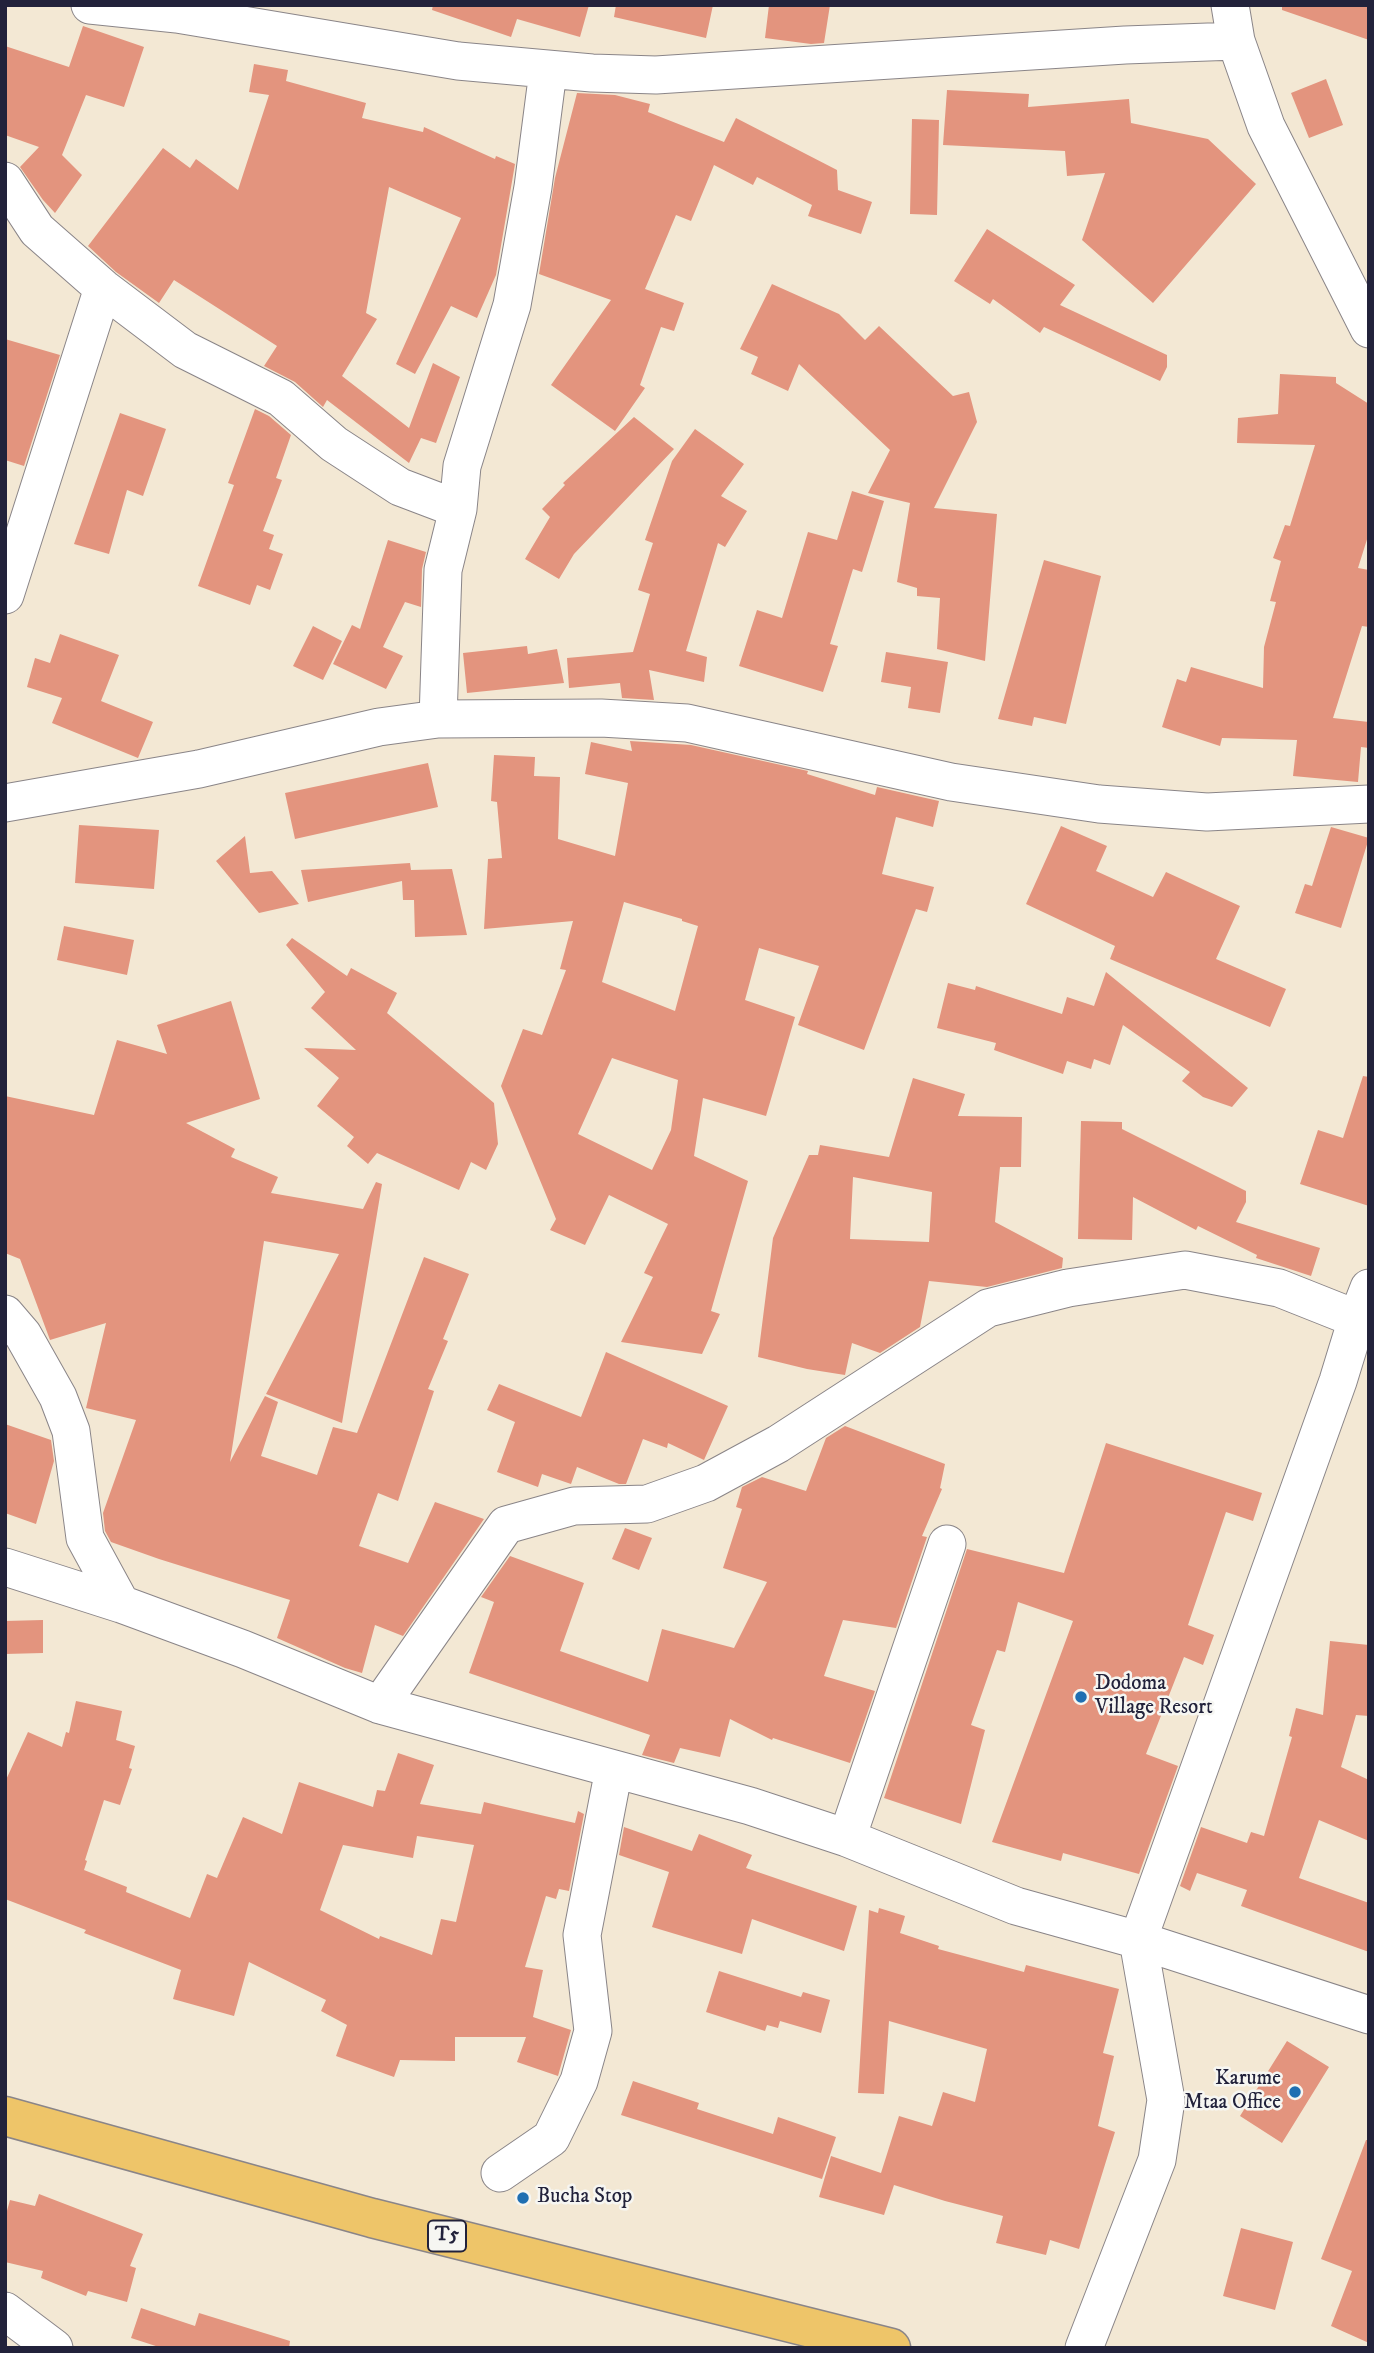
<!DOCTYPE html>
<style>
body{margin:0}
#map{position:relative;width:1374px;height:2353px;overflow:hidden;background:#f3e8d4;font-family:"IM FELL DW Pica",serif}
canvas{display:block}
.frame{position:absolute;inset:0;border:7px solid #22223b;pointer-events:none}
</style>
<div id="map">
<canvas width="1374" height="2353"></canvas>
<div class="frame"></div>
</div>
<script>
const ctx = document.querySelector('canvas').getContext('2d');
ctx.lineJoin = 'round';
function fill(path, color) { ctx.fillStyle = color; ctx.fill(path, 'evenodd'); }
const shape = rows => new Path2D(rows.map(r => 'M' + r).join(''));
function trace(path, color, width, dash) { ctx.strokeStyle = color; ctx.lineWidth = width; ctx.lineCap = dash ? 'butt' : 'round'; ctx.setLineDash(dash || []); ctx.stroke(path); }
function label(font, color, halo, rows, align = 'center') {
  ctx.font = font + ' "IM FELL DW Pica",serif'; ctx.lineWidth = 5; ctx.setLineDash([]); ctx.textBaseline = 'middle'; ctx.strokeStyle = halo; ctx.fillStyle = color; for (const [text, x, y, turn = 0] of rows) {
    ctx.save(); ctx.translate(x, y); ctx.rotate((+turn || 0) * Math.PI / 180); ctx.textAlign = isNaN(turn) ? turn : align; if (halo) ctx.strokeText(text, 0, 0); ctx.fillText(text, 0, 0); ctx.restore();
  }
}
fill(shape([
 [433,5,589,5,580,37,517,19,511,37,432,10],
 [616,5,713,5,706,38,614,17],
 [769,5,830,5,824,43,811,44,765,38],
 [1282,5,1369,5,1369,40,1282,10],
 [83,26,144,47,124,107,86,95,62,155,82,175,55,213,43,200,20,167,39,147,5,135,5,46,69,67],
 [254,64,288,70,286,81,366,103,362,118,423,132,424,127,495,159,496,156,515,164,496,275,477,318,451,306,415,374,396,364,461,218,389,187,366,313,377,319,342,376,409,428,433,363,460,377,436,443,421,438,409,463,327,400,323,407,295,382,264,366,277,346,174,280,159,303,116,272,88,246,163,148,190,168,196,159,238,190,269,95,249,92],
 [1326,79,1343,125,1309,138,1291,93],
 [947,90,1029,94,1028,107,1129,99,1131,123,1208,139,1256,184,1153,303,1082,240,1105,173,1067,176,1065,151,943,145],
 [577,93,615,95,650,104,648,112,724,142,722,146,736,118,837,170,838,190,872,202,861,234,808,216,812,205,757,177,753,185,714,165,691,221,676,215,645,289,684,303,674,331,661,327,640,385,645,388,615,431,551,385,611,300,539,274,555,178],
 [912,119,939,120,937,215,910,214],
 [987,229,1075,285,1060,305,1167,355,1167,367,1160,381,1044,327,1040,333,993,299,990,304,954,281],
 [772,284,839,314,865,340,879,326,953,396,969,392,977,422,934,508,997,514,985,661,937,649,940,598,917,596,917,588,897,582,910,503,868,493,890,450,799,364,788,391,751,374,758,357,740,349],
 [5,339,60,355,24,466,5,460],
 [1280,374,1336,377,1336,383,1369,404,1369,533,1358,568,1369,570,1369,627,1362,626,1333,718,1369,722,1369,748,1361,747,1358,782,1293,776,1297,740,1222,738,1220,746,1162,727,1177,679,1186,682,1191,667,1263,688,1264,647,1276,602,1270,601,1281,561,1273,558,1285,525,1290,526,1315,445,1237,443,1238,418,1278,414],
 [255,409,269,416,291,435,276,478,282,480,263,531,274,535,269,549,283,554,270,590,257,585,250,605,198,586,234,485,228,483],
 [120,413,166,429,143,496,127,490,109,554,74,544],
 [634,417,674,449,574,554,559,579,525,559,550,517,542,509,565,485,563,483],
 [695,429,744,464,721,496,747,511,725,547,718,543,686,651,707,657,704,682,649,670,654,700,622,698,620,683,569,688,567,658,633,652,650,594,638,590,653,543,645,540,672,461],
 [852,491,884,501,862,572,853,569,830,644,838,646,823,692,739,666,757,610,782,618,808,532,837,540],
 [388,540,426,552,422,569,421,607,405,602,383,647,403,656,386,689,333,664,352,625,360,629],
 [1044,560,1101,576,1066,724,1034,717,1032,726,998,719],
 [313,626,342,641,323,680,293,666],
 [60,634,119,655,101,701,153,722,138,758,52,723,62,698,27,687,35,658,50,663],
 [527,646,528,654,557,649,564,683,467,693,463,653],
 [886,652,948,662,940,713,908,708,911,687,881,682],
 [630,741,691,745,808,771,807,774,875,795,877,787,939,801,933,827,896,817,882,874,934,887,927,912,916,909,864,1050,798,1025,819,966,759,948,745,1000,795,1017,766,1116,703,1098,694,1156,748,1181,711,1311,720,1314,702,1354,621,1342,653,1277,644,1273,668,1224,609,1195,585,1245,550,1230,556,1219,501,1086,523,1029,542,1035,566,970,560,969,573,921,484,929,488,859,502,858,497,802,491,801,494,755,535,757,534,776,560,777,558,839,615,856,628,783,585,774,591,742,632,751],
 [624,902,682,919,682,921,698,926,675,1011,602,982],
 [612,1058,678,1080,671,1130,652,1170,578,1134],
 [428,763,438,807,295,839,285,793],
 [79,825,159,830,154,889,75,883],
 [1061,826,1107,846,1096,871,1153,897,1166,872,1240,906,1216,959,1286,989,1270,1027,1110,959,1115,946,1026,904],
 [1331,827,1369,838,1341,928,1295,913,1305,884,1312,886],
 [245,836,250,873,272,871,299,904,259,913,216,861],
 [410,863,411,870,452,869,467,935,415,937,414,900,403,900,402,881,308,902,301,870],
 [64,926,134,940,127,975,57,960],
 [292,938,347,976,351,968,397,993,387,1013,494,1103,498,1144,486,1170,471,1162,459,1190,377,1153,368,1164,347,1146,354,1137,317,1106,339,1078,304,1048,356,1050,311,1008,325,992,286,945],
 [1106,972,1248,1088,1232,1107,1203,1097,1182,1081,1190,1072,1123,1025,1110,1065,1094,1059,1091,1069,1067,1061,1063,1074,994,1050,996,1043,937,1028,948,983,975,990,976,986,1062,1014,1067,997,1094,1006],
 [231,1001,260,1099,186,1123,235,1149,231,1157,278,1177,271,1193,363,1209,376,1182,382,1184,342,1423,266,1394,339,1254,264,1241,230,1462,265,1396,278,1402,261,1456,317,1475,333,1427,357,1433,424,1257,469,1274,443,1339,448,1341,428,1389,434,1391,398,1501,378,1493,359,1546,408,1563,435,1502,484,1519,403,1636,375,1625,362,1673,345,1668,277,1638,290,1600,159,1559,111,1542,105,1531,103,1513,136,1420,86,1408,106,1323,50,1340,20,1259,5,1253,5,1096,94,1115,117,1040,167,1054,157,1025],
 [1363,1076,1369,1077,1369,1206,1300,1184,1318,1130,1343,1138],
 [913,1078,965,1094,958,1116,1022,1117,1021,1167,1000,1167,995,1222,1063,1258,1062,1268,987,1287,929,1281,920,1327,880,1353,852,1343,845,1375,807,1369,758,1357,773,1238,809,1155,818,1155,820,1145,889,1157],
 [853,1177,932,1192,929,1242,850,1239],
 [1081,1121,1122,1122,1122,1129,1246,1191,1246,1202,1236,1222,1320,1248,1311,1276,1256,1258,1257,1255,1198,1226,1196,1230,1133,1197,1132,1240,1078,1239],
 [606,1352,728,1406,704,1460,668,1443,667,1448,643,1439,626,1484,619,1484,577,1467,571,1484,542,1474,538,1487,497,1472,515,1422,487,1410,499,1384,581,1417],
 [5,1424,51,1440,54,1461,36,1524,5,1513],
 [845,1426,945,1464,940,1488,942,1489,922,1536,927,1537,896,1628,843,1620,824,1676,875,1691,850,1763,773,1738,772,1740,730,1719,720,1757,680,1748,674,1763,642,1755,650,1735,469,1673,494,1602,481,1597,510,1556,584,1583,560,1651,648,1682,662,1629,734,1648,767,1582,723,1568,742,1509,736,1507,742,1487,762,1477,806,1491,826,1438],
 [1106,1443,1262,1493,1253,1521,1226,1512,1188,1625,1214,1635,1203,1665,1184,1657,1146,1754,1178,1766,1139,1874,1063,1853,1061,1861,992,1842,1073,1621,1018,1602,1005,1652,997,1650,971,1725,985,1730,961,1824,884,1798,967,1549,1064,1573],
 [625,1528,652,1538,639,1570,612,1559],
 [43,1620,43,1653,5,1654,5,1621],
 [1330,1641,1369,1645,1369,1716,1356,1715,1341,1767,1369,1780,1369,1841,1319,1820,1299,1878,1369,1903,1369,1952,1241,1906,1247,1890,1197,1873,1190,1891,1180,1886,1201,1827,1247,1843,1251,1832,1264,1836,1292,1737,1289,1736,1296,1708,1323,1715],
 [76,1701,122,1711,116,1740,135,1746,129,1768,132,1769,120,1805,104,1800,85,1860,87,1861,84,1870,127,1887,126,1892,190,1918,207,1874,217,1878,243,1817,282,1834,299,1782,373,1807,377,1790,385,1791,398,1753,434,1765,420,1804,481,1814,484,1802,575,1823,578,1811,584,1814,569,1891,559,1889,556,1899,546,1896,525,1967,543,1970,533,2017,571,2030,558,2076,517,2062,526,2037,455,2037,455,2061,400,2060,394,2077,336,2056,347,2025,321,2011,326,2000,249,1962,234,2016,173,1999,181,1970,84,1933,86,1930,5,1899,5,1782,28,1732,62,1747,66,1732,69,1733],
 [417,1836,474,1845,456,1922,441,1919,432,1955,380,1936,379,1939,320,1910,343,1845,413,1858],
 [624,1827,692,1851,699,1834,752,1855,746,1868,857,1906,844,1951,752,1919,742,1954,652,1927,669,1872,619,1855],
 [879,1908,905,1916,900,1933,939,1946,938,1949,1024,1972,1026,1965,1119,1989,1103,2053,1114,2056,1098,2126,1115,2132,1079,2249,1050,2240,1046,2255,996,2243,1003,2216,945,2201,894,2185,884,2215,819,2197,831,2156,881,2173,899,2116,932,2126,943,2092,975,2102,987,2049,889,2021,884,2094,858,2093,869,1910,878,1913],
 [719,1971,801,1997,803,1992,830,2000,821,2033,780,2021,778,2028,767,2025,765,2031,706,2012],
 [1287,2041,1329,2067,1282,2143,1240,2116],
 [633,2081,699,2103,697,2109,773,2134,778,2117,836,2137,822,2179,621,2115],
 [1366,2140,1369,2140,1369,2343,1331,2326,1352,2271,1321,2259],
 [39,2194,143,2234,130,2266,136,2268,127,2302,88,2291,86,2296,41,2278,43,2271,5,2262,5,2218,10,2200,35,2206],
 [1241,2228,1293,2242,1275,2310,1223,2296],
 [141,2308,195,2326,199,2313,290,2341,289,2348,162,2348,131,2338]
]), '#e3947e');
const street = shape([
 [90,5,177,14,458,61,592,73,656,75,1125,45,1236,41],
 [1230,5,1236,41,1266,126,1369,329],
 [5,181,37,230,103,288,185,350,281,398,334,444,400,487,458,509],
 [5,595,103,288],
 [438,719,443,570,458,509,462,466,512,305,533,187,548,71],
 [5,803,199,769,379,727,438,719,601,718,687,723,951,782,1099,804,1207,812,1369,804],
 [5,1314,23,1335,58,1397,71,1431,85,1538,121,1604],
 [5,1567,121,1604,243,1649,380,1705,750,1806,847,1838,1016,1906,1138,1940,1369,2015],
 [380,1705,506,1525,574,1506,647,1504,706,1483,778,1444,988,1308,1068,1288,1185,1270,1279,1288,1357,1319],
 [847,1838,947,1544],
 [500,2173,551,2138,579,2081,593,2031,582,1935,614,1769],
 [5,2311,54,2348],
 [1084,2348,1157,2160,1166,2100,1138,1940,1338,1381,1357,1319,1369,1288]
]);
const highway = shape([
 [5,2116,372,2218,891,2348]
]);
trace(street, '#8a8588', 39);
trace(highway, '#8a8588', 41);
trace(street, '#fff', 37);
trace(highway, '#eec569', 38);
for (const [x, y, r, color] of [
 [1081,1697,7,"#1f6fb2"],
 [1295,2092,7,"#1f6fb2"],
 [523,2198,7,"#1f6fb2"]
]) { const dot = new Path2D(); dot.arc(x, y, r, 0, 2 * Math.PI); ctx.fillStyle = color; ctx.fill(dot); trace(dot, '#f6f6f2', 2.5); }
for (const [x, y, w] of [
 [447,2236,38]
]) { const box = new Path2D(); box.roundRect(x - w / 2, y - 15.5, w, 31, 5); ctx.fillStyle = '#f6f6f2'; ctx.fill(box); trace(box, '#22223b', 2); }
label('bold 19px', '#22223b', null, [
 ["T5",447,2236]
]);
label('21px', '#22223b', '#f6f6f2', [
 ["Dodoma",1095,1685],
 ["Village Resort",1095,1709],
 ["Karume",1281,2080,"right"],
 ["Mtaa Office",1281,2104,"right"],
 ["Bucha Stop",537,2198]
], 'left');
</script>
